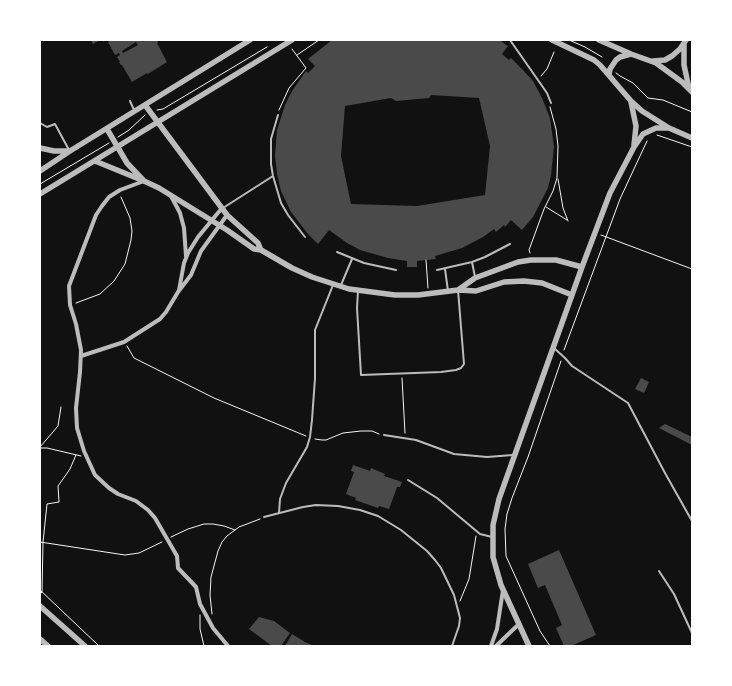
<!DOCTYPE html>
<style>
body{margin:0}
#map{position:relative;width:732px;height:686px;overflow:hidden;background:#111;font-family:"Golos Text",sans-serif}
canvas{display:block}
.frame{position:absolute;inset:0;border:41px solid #fff;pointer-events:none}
</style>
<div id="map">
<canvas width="732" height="686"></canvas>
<div class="frame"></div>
</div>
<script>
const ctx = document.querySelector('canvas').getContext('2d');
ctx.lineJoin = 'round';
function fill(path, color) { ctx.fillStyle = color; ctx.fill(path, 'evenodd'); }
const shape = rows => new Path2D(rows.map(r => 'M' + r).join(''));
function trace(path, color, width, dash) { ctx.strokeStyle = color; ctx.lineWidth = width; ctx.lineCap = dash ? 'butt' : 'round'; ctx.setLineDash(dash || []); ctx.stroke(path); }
fill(shape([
 [91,40,100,40,93,44],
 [112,40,142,40,143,42,144,40,157,40,158,43,157,43,167,62,148,74,147,73,132,82,122,65,121,65,119,62,120,62,117,57,120,55,119,53,115,55,108,42],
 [136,42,138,45,123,53,122,51],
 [332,40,499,40,508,46,502,54,509,60,511,58,522,69,533,81,542,98,550,118,554,147,551,175,548,188,533,217,522,230,511,220,505,227,504,225,496,232,494,229,483,237,462,248,435,256,436,259,417,261,417,267,407,267,407,261,388,258,360,250,347,243,329,230,318,244,308,234,291,212,281,191,277,174,275,156,277,130,285,105,292,91,306,71,308,73,315,66,308,59],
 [431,95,479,98,490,146,485,195,417,206,351,204,341,156,345,106,391,98,396,101,429,98],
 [641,378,649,382,644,393,635,389],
 [665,424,692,437,692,445,659,428],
 [353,465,370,471,371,468,385,474,384,476,402,482,400,487,397,487,389,509,379,506,378,508,355,500,356,498,346,494,354,472,351,471],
 [559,550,596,635,571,646,564,646,556,628,562,625,545,585,538,588,528,564],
 [259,617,274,621,290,633,281,646,272,646,249,629],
 [292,634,305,642,314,646,285,646]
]), '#4a4a4a');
trace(shape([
 [569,40,585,47,602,57],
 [297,55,319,40],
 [616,73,620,76,633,83,648,98,663,100,692,112],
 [541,76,547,69,554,52],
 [157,110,163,109,267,47],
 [279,110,289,88,306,68,292,49],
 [657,135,692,147],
 [118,137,129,130,145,115],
 [558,179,563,208,568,221],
 [40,184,109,143],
 [546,207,567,220],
 [601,235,692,269],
 [530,253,529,250,544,209,553,191,557,178,558,146,556,129,550,107],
 [426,260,428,288],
 [76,303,100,294,114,281,125,264,131,240,132,231,130,218,121,197],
 [127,346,134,358,214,398,306,436],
 [564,350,620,199,647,141],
 [402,378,405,433],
 [315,439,322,440,326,440,343,433,361,431,372,431,379,434],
 [40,447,58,426,61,407],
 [40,448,47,448,81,456],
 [171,537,188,529,204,524,213,524,224,526,235,530],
 [40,542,125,555,139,553,162,542],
 [40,590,99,646],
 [40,594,42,592,43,542,47,504,59,502,58,486,70,469,76,455],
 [460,601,469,579,476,536],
 [212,614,210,595,211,577,218,551,222,542,227,536,239,527,260,519],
 [200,615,200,629,204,646],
 [550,646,540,631,506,556,505,529,507,514,512,498,528,457,561,361],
 [690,646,692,644]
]), '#f5f5f5', 1);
trace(shape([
 [510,40,547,93,551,103],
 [130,101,134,110],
 [278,115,271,139,271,164,273,176,281,203,288,215,305,237],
 [40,123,47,127,55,124,69,150],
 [223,208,273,176],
 [337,252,364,263,396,270],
 [472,262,475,277],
 [445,269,448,291],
 [437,270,472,262,485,257,510,244],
 [341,285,352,259],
 [358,291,357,308,361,375,441,372,456,370,461,368,464,364,458,290],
 [554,348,565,358,572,366,628,403,665,473,692,521],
 [384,435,416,440,454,454,487,457,513,455],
 [408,480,437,498,480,534,492,537],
 [279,513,280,499,286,483,307,447,310,437,312,420,315,378,315,330,333,285],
 [264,517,303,507,316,505,338,506,360,510,378,516,401,530,427,551,435,560,441,568,454,595,460,618,459,626,452,646],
 [659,571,674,594,692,633]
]), '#bcbcbc', 2);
trace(shape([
 [144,181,120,190,109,197,102,206,96,215,69,286,70,305,76,324,81,350,80,372,76,408,77,428,84,451,95,475,109,488,118,494,136,501,148,510,155,518,177,556,178,568,196,587,200,604,213,628,228,646],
 [171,196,180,213,184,228,186,256],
 [179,290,184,263,188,253,198,237,222,208],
 [81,356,124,342,160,319,166,312,178,292,191,275,201,251,227,215],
 [491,646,497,629,503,590],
 [496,646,519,624]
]), '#bcbcbc', 4);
trace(shape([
 [552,40,594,60,600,65,631,101,642,111,669,128,692,138],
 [599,40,631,54,656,63,682,82,692,92],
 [684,44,684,65,689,88],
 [653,61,665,60,672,56,680,49,686,40],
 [609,75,610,69,616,60,620,57,631,54],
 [631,102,636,126,634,145],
 [145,105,227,215,258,243,261,250],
 [107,129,127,163,144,181,159,188,227,230,254,249,261,250,292,268,312,277,349,289,395,295,418,295,458,290,476,291,504,282,524,281,542,283,572,295],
 [40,148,54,151,70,151],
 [95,161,139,179],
 [40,171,70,151,250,40],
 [40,194,292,40],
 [458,290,475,278,518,262,531,260,556,260,582,267],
 [40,606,85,646],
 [40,639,48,646],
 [529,646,501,585,493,557,493,525,499,499,582,267,610,193,634,147,643,134,656,128,669,128]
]), '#bcbcbc', 5.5);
</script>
